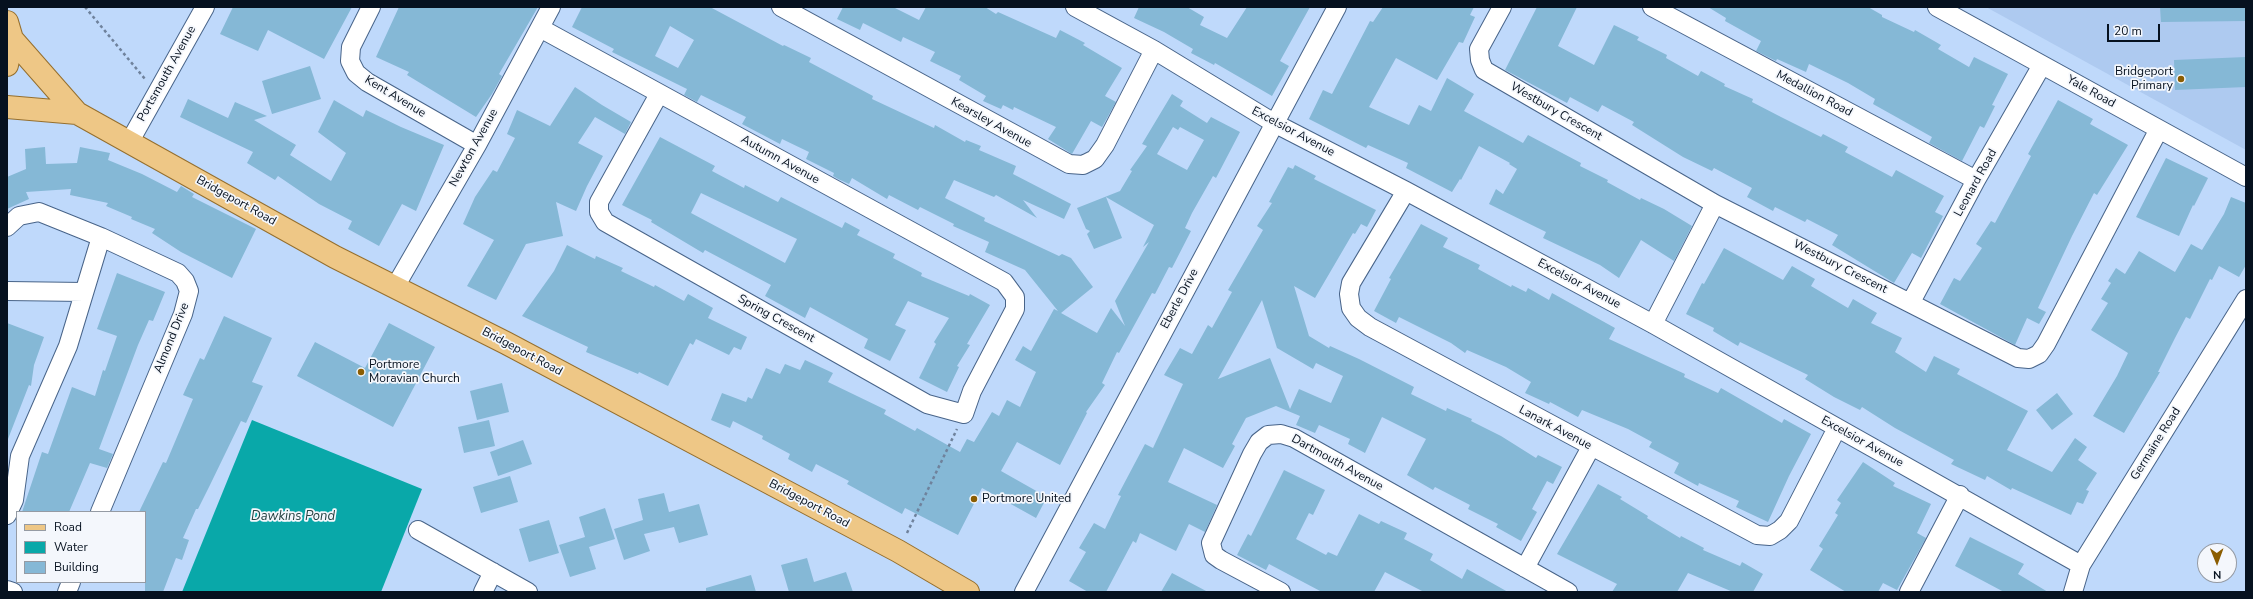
<!DOCTYPE html>
<style>
body{margin:0}
#map{position:relative;width:2253px;height:599px;overflow:hidden;background:#bfd9fb;font-family:"Nunito Sans",sans-serif}
canvas{display:block}
.frame{position:absolute;inset:0;border:8px solid #06111f;pointer-events:none}
.legend{position:absolute;left:16px;top:511px;width:130px;height:72px;box-sizing:border-box;background:#f4f7fc;border:1px solid #959ba4;margin:0;padding:5px 7px;list-style:none;font-size:12px;color:#06111f}
.legend li{display:flex;align-items:center;gap:8px;height:20px}
.legend b{width:20px;border:1px solid #959ba4}
.north{position:absolute;left:2197px;top:543px;width:40px;height:40px;box-sizing:border-box;background:#f4f7fc;border:1px solid #959ba4;border-radius:50%;rotate:179deg;font-size:11px;font-weight:700;line-height:16px;text-align:center;color:#06111f}
.north::after{content:'';display:block;margin:auto;width:14px;height:18px;background:#8b5d02;clip-path:polygon(50% 0,100% 100%,50% 72%,0 100%)}
.scale{position:absolute;left:2107px;top:24px;width:53px;height:18px;box-sizing:border-box;border:2px solid #06111f;border-top:0;padding-left:5px;font-size:12px;line-height:14px;white-space:nowrap;color:#06111f;-webkit-text-stroke:3px #f4f7fc;paint-order:stroke}
</style>
<div id="map">
<canvas width="2253" height="599"></canvas>
<div class="frame"></div>
<ul class="legend">
<li><b style="height:5px;background:#eec786"></b>Road</li>
<li><b style="height:11px;background:#09a8a9"></b>Water</li>
<li><b style="height:11px;background:#85b8d6"></b>Building</li>
</ul>
<div class="north">N</div>
<div class="scale">20 m</div>
</div>
<script>
const ctx = document.querySelector('canvas').getContext('2d');
ctx.lineJoin = 'round';
function fill(path, color) { ctx.fillStyle = color; ctx.fill(path, 'evenodd'); }
const shape = rows => new Path2D(rows.map(r => 'M' + r).join(''));
function trace(path, color, width, dash) { ctx.strokeStyle = color; ctx.lineWidth = width; ctx.lineCap = dash ? 'butt' : 'round'; ctx.setLineDash(dash || []); ctx.stroke(path); }
function label(font, color, halo, rows, align = 'center') {
  ctx.font = font + ' "Nunito Sans",sans-serif'; ctx.lineWidth = 3.5; ctx.setLineDash([]); ctx.textBaseline = 'middle'; ctx.strokeStyle = halo; ctx.fillStyle = color; for (const [text, x, y, turn = 0] of rows) {
    ctx.save(); ctx.translate(x, y); ctx.rotate((+turn || 0) * Math.PI / 180); ctx.textAlign = isNaN(turn) ? turn : align; if (halo) ctx.strokeText(text, 0, 0); ctx.fillText(text, 0, 0); ctx.restore();
  }
}
fill(shape([
 [1986,7,2246,7,2246,150]
]), '#aecaf0');
fill(shape([
 [252,420,422,489,381,592,182,592]
]), '#09a8a9');
fill(shape([
 [233,7,352,7,324,59,268,30,258,51,220,34],
 [399,7,538,7,499,74,502,76,492,94,476,117,407,75,409,72,376,57],
 [582,7,710,7,783,46,784,45,811,58,809,62,873,96,872,99,934,128,935,125,965,142,966,140,981,146,979,150,1016,166,1013,174,1071,204,1064,219,1023,200,1037,218,996,195,994,197,954,180,945,198,985,218,984,221,1059,256,1062,254,1071,258,1093,287,1061,313,1097,333,1111,308,1125,326,1115,301,1149,242,1143,247,1154,225,1106,197,1122,238,1094,249,1087,234,1090,231,1086,229,1077,208,1120,191,1132,171,1130,170,1147,146,1142,144,1172,94,1183,101,1180,106,1207,123,1211,117,1240,132,1216,178,1213,176,1192,213,1185,228,1191,231,1172,268,1169,267,1155,294,1152,293,1119,353,1117,352,1102,383,1105,385,1086,412,1087,413,1060,465,1017,442,1001,471,1047,497,1036,518,982,488,958,535,905,508,902,514,847,484,849,481,816,464,812,472,788,459,790,454,762,439,763,436,733,421,730,428,711,420,722,393,746,402,748,397,752,399,766,368,780,374,785,364,800,370,805,360,833,373,828,382,886,410,884,414,915,431,917,428,960,452,967,439,974,442,992,412,999,416,1007,400,1020,407,1036,372,1015,360,1023,346,1031,351,1054,309,1058,311,1025,270,985,252,989,242,953,226,954,224,920,207,918,210,889,195,887,199,852,178,849,184,838,179,833,176,834,173,806,159,809,152,782,139,780,144,742,124,746,117,701,95,697,102,684,95,687,89,612,52,614,49,572,27],
 [670,26,694,40,678,68,655,56],
 [1173,127,1178,130,1180,127,1204,140,1187,170,1157,154],
 [843,7,893,7,919,20,926,7,985,7,996,14,998,12,1056,38,1060,30,1085,43,1083,45,1122,68,1105,96,1116,102,1102,127,1091,121,1072,154,1048,139,1056,127,1014,107,1013,110,1003,105,1001,109,983,101,986,96,959,80,961,76,930,61,935,52,903,37,901,42,863,23,860,30,837,19],
 [1139,7,1187,7,1204,17,1200,25,1227,38,1247,7,1310,7,1280,61,1289,66,1272,96,1215,63,1214,65,1191,53,1193,49,1164,32,1134,18],
 [1383,7,1474,7,1470,15,1475,17,1463,43,1459,42,1437,80,1396,58,1369,107,1409,125,1419,105,1431,111,1447,78,1474,94,1464,111,1523,143,1528,135,1581,163,1580,166,1608,180,1607,182,1640,200,1641,198,1664,209,1692,226,1674,261,1641,240,1619,278,1600,265,1543,238,1546,232,1489,204,1496,189,1503,194,1517,169,1509,164,1510,163,1479,146,1461,180,1460,179,1452,192,1406,168,1408,163,1368,145,1366,148,1309,119,1323,90,1332,94,1370,21,1373,22],
 [1537,7,1577,7,1558,46,1594,65,1614,25,1639,37,1637,40,1667,55,1666,58,1698,76,1701,71,1725,84,1724,86,1753,99,1752,102,1781,117,1821,137,1823,134,1848,147,1845,152,1892,177,1896,170,1944,196,1935,212,1943,216,1921,258,1912,253,1894,283,1832,245,1838,235,1807,219,1805,222,1775,207,1773,211,1747,197,1752,188,1714,168,1712,171,1683,157,1632,125,1634,122,1602,105,1598,112,1570,97,1567,103,1505,70],
 [1708,7,1868,7,1882,15,1882,17,1914,32,1915,30,1941,45,1938,49,1969,67,1974,57,2008,74,1992,105,1995,106,1984,128,1980,126,1962,161,1929,143,1932,137,1873,104,1875,99,1848,83,1809,64,1806,72,1777,59,1776,61,1756,51,1761,41,1725,21,1726,18],
 [2160,7,2246,7,2246,21,2161,22],
 [2246,57,2246,87,2175,90,2174,60],
 [310,66,321,99,272,114,262,81],
 [575,87,602,105,631,122,625,134,595,117,578,143,603,156,587,186,576,211,556,202,563,236,526,244,496,300,467,286,494,240,463,224,475,197,493,170,497,172,515,138,507,134,517,110,550,126],
 [188,99,228,118,235,102,267,116,254,120,296,145,290,155,331,181,346,153,318,132,334,100,363,117,366,110,401,127,444,145,416,211,402,204,379,246,348,229,352,221,319,204,278,176,275,180,247,163,253,152,180,117],
 [2058,100,2093,119,2090,124,2128,145,2097,195,2094,193,2072,236,2038,308,2046,312,2039,324,2027,318,2015,345,1940,304,1954,278,1960,281,1982,248,1976,244,1991,221,1995,223,2031,156,2028,154],
 [660,137,715,166,712,171,744,188,745,185,778,202,781,197,842,228,845,222,860,230,857,235,895,254,893,258,922,273,921,276,969,296,970,294,990,305,967,344,970,345,957,366,959,367,947,392,919,378,936,344,934,342,949,318,908,301,895,325,906,330,890,361,864,348,868,339,810,307,805,318,765,296,771,285,705,250,703,253,651,222,652,220,622,205],
 [701,193,797,239,785,263,691,213],
 [45,147,46,164,77,163,80,147,110,153,108,160,142,174,177,192,181,186,194,194,192,197,256,229,232,278,181,252,152,233,155,229,131,219,132,217,106,206,108,203,70,195,71,189,26,192,29,199,7,209,7,177,26,169,25,149],
 [2166,158,2208,178,2194,206,2193,205,2179,236,2136,217],
 [1295,165,1316,176,1314,179,1376,210,1367,227,1361,224,1355,234,1353,233,1315,298,1294,286,1309,336,1329,348,1330,346,1359,359,1414,387,1411,394,1446,411,1447,408,1472,419,1471,421,1501,436,1536,458,1538,455,1562,467,1553,484,1547,481,1532,509,1537,512,1521,541,1496,527,1498,524,1468,509,1470,505,1435,487,1433,490,1407,475,1426,439,1382,417,1365,453,1348,444,1350,439,1319,425,1315,433,1296,425,1300,416,1276,406,1246,418,1232,444,1235,446,1223,468,1184,448,1168,482,1217,505,1205,532,1189,524,1176,551,1140,533,1136,543,1133,541,1106,592,1088,592,1069,581,1086,552,1079,548,1094,523,1105,529,1121,496,1118,495,1145,444,1153,448,1183,384,1164,375,1180,348,1192,354,1208,325,1212,328,1232,292,1228,290,1263,230,1257,226,1272,203,1269,202,1288,167,1293,169],
 [1262,300,1277,348,1313,369,1316,363,1343,376,1331,403,1299,389,1290,409,1270,358,1218,379],
 [2231,197,2246,203,2246,265,2239,277,2219,266,2212,280,2210,279,2190,319,2186,317,2175,338,2158,372,2160,372,2124,433,2093,416,2117,376,2128,353,2091,330,2108,303,2101,299,2111,283,2108,281,2116,268,2125,274,2139,251,2175,272,2191,244,2202,250,2224,214],
 [1421,224,1448,238,1443,247,1480,265,1478,269,1511,287,1512,285,1526,292,1528,288,1549,300,1552,293,1615,328,1609,339,1685,374,1684,377,1718,393,1721,388,1782,423,1784,419,1811,434,1789,476,1768,522,1736,507,1739,501,1699,483,1698,486,1674,473,1679,463,1649,447,1652,442,1628,429,1582,410,1578,417,1550,402,1549,404,1525,393,1531,382,1506,367,1467,350,1465,353,1451,343,1399,317,1396,323,1374,311,1391,279,1389,278],
 [567,245,595,259,596,256,623,268,621,271,654,287,655,285,684,301,688,294,713,308,708,318,747,337,741,350,734,347,729,355,696,339,693,345,690,343,668,386,639,372,638,374,586,352,588,347,522,316,554,271],
 [1724,248,1783,280,1792,266,1815,279,1811,286,1848,308,1853,299,1877,313,1871,323,1902,338,1895,352,1926,372,1934,356,1960,369,1957,374,2028,411,2007,450,2052,472,2075,438,2087,447,2078,460,2097,473,2086,490,2089,491,2083,504,2077,502,2071,515,2012,488,2011,490,1987,476,1985,480,1951,464,1954,460,1895,428,1862,407,1860,410,1834,397,1805,379,1808,375,1740,342,1738,346,1713,331,1714,328,1686,314,1702,283,1704,284],
 [117,273,165,292,153,321,149,320,138,345,99,449,113,454,107,468,90,463,69,512,22,512,42,452,48,454,72,387,95,396,103,370,105,371,117,336,97,329],
 [224,316,272,338,252,382,263,386,246,423,241,421,210,485,198,509,196,509,183,538,189,540,182,560,176,558,163,592,145,592,145,512,139,512,163,462,166,463,193,399,183,395,200,358,204,360],
 [7,323,44,337,34,365,31,386,29,385,8,439],
 [389,323,435,347,393,427,297,376,315,342,365,368],
 [502,383,509,412,477,420,470,391],
 [2057,393,2073,414,2052,430,2036,410],
 [489,420,495,446,464,453,458,427],
 [523,440,532,464,498,476,490,452],
 [1863,462,1895,483,1893,486,1931,504,1917,533,1926,538,1897,590,1883,583,1878,592,1846,592,1810,570,1823,549,1819,546,1838,515,1835,513,1841,503,1837,500],
 [1284,470,1325,490,1313,515,1309,513,1296,539,1326,555,1328,552,1337,556,1359,514,1379,524,1381,521,1407,533,1404,539,1433,554,1430,560,1462,579,1467,569,1508,592,1424,592,1385,572,1374,592,1322,592,1269,564,1266,570,1237,555,1248,534,1251,536],
 [510,476,518,502,481,513,473,487],
 [1598,484,1622,497,1620,499,1648,516,1647,518,1680,538,1681,536,1704,548,1703,550,1740,566,1742,562,1763,574,1753,592,1733,592,1688,573,1677,592,1612,592,1617,584,1557,554],
 [664,493,669,512,699,504,708,535,679,543,674,527,644,534,650,551,624,560,614,529,643,520,638,499],
 [605,508,615,539,589,547,596,569,570,577,559,545,585,537,579,517],
 [549,520,559,553,529,562,519,529],
 [1970,537,2024,564,2018,574,2048,592,2004,592,1955,566],
 [807,558,814,582,846,572,853,592,789,592,781,565],
 [1172,573,1208,592,1161,592],
 [751,575,756,592,706,592,706,588]
]), '#85b8d6');
const minor = shape([
 [371,7,351,47,350,61,356,73,367,82,477,145],
 [781,7,1069,164,1083,165,1095,159,1105,145,1154,50],
 [1075,7,1154,50,1274,123,1406,191,1653,324,2081,565],
 [1502,7,1479,49,1480,60,1484,70,1715,204,2018,358,2029,359,2039,354,2046,344,2159,129],
 [1652,7,1976,180],
 [1937,7,2246,177],
 [540,28,1004,282,1015,297,1015,309,972,391,964,414,927,404,605,222,599,212,599,202,659,94],
 [130,141,205,7],
 [1406,191,1351,283,1349,294,1351,308,1358,318,1370,327,1757,535,1770,536,1780,530,1789,521,1837,428],
 [7,227,19,216,39,212,101,237,178,273,185,281,189,291,183,314,100,512],
 [395,287,477,145,551,7],
 [7,291,84,292],
 [1911,302,1976,180,2042,65],
 [1653,324,1715,204],
 [7,515,14,500,20,456,68,346,101,237],
 [418,530,528,592],
 [1525,568,1591,447],
 [7,590,13,592],
 [67,592,71,582],
 [483,592,493,572],
 [1024,592,1337,7],
 [1281,592,1221,560,1214,555,1211,543,1252,454,1259,442,1268,435,1281,434,1294,438,1568,592],
 [1909,592,1960,495],
 [2073,592,2081,565,2246,299]
]);
const major = shape([
 [7,22,12,39,7,65],
 [12,39,77,113,335,257,506,343,898,551,968,592],
 [7,107,77,113]
]);
trace(minor, '#486489', 20);
trace(major, '#956f2e', 24);
trace(shape([
 [85,7,145,79],
 [907,533,957,429]
]), '#6f829c', 2.5, [3, 3]);
trace(minor, '#fff', 18);
trace(major, '#eec786', 22);
for (const [x, y, r, color] of [
 [2181,79,4,"#8b5d02"],
 [361,372,4,"#8b5d02"],
 [974,499,4,"#8b5d02"]
]) { const dot = new Path2D(); dot.arc(x, y, r, 0, 2 * Math.PI); ctx.fillStyle = color; ctx.fill(dot); trace(dot, '#f4f7fc', 1.5); }
label('12px', '#06111f', '#f4f7fc', [
 ["Bridgeport",2173,72,"right"],
 ["Primary",2173,86,"right"],
 ["Portmore",369,365],
 ["Moravian Church",369,379],
 ["Portmore United",982,499]
], 'left');
label('12px', '#06111f', '#f4f7fc', [
 ["Portsmouth Avenue",167,74,-61],
 ["Yale Road",2091,92,29],
 ["Medallion Road",1814,94,28],
 ["Kent Avenue",395,97,31],
 ["Westbury Crescent",1556,112,30],
 ["Kearsley Avenue",991,123,29],
 ["Excelsior Avenue",1293,132,28],
 ["Newton Avenue",474,148,-61],
 ["Autumn Avenue",780,160,29],
 ["Leonard Road",1976,183,-61],
 ["Bridgeport Road",236,201,29],
 ["Westbury Crescent",1840,267,27],
 ["Excelsior Avenue",1579,284,28],
 ["Eberle Drive",1180,299,-62],
 ["Spring Crescent",776,319,29],
 ["Almond Drive",172,338,-68],
 ["Bridgeport Road",522,352,28],
 ["Lanark Avenue",1555,428,28],
 ["Excelsior Avenue",1862,442,29],
 ["Germaine Road",2156,444,-58],
 ["Dartmouth Avenue",1337,463,29],
 ["Bridgeport Road",809,504,28]
]);
label('italic 13px', '#274343', '#f4f7fc', [
 ["Dawkins Pond",293,517]
]);
</script>
